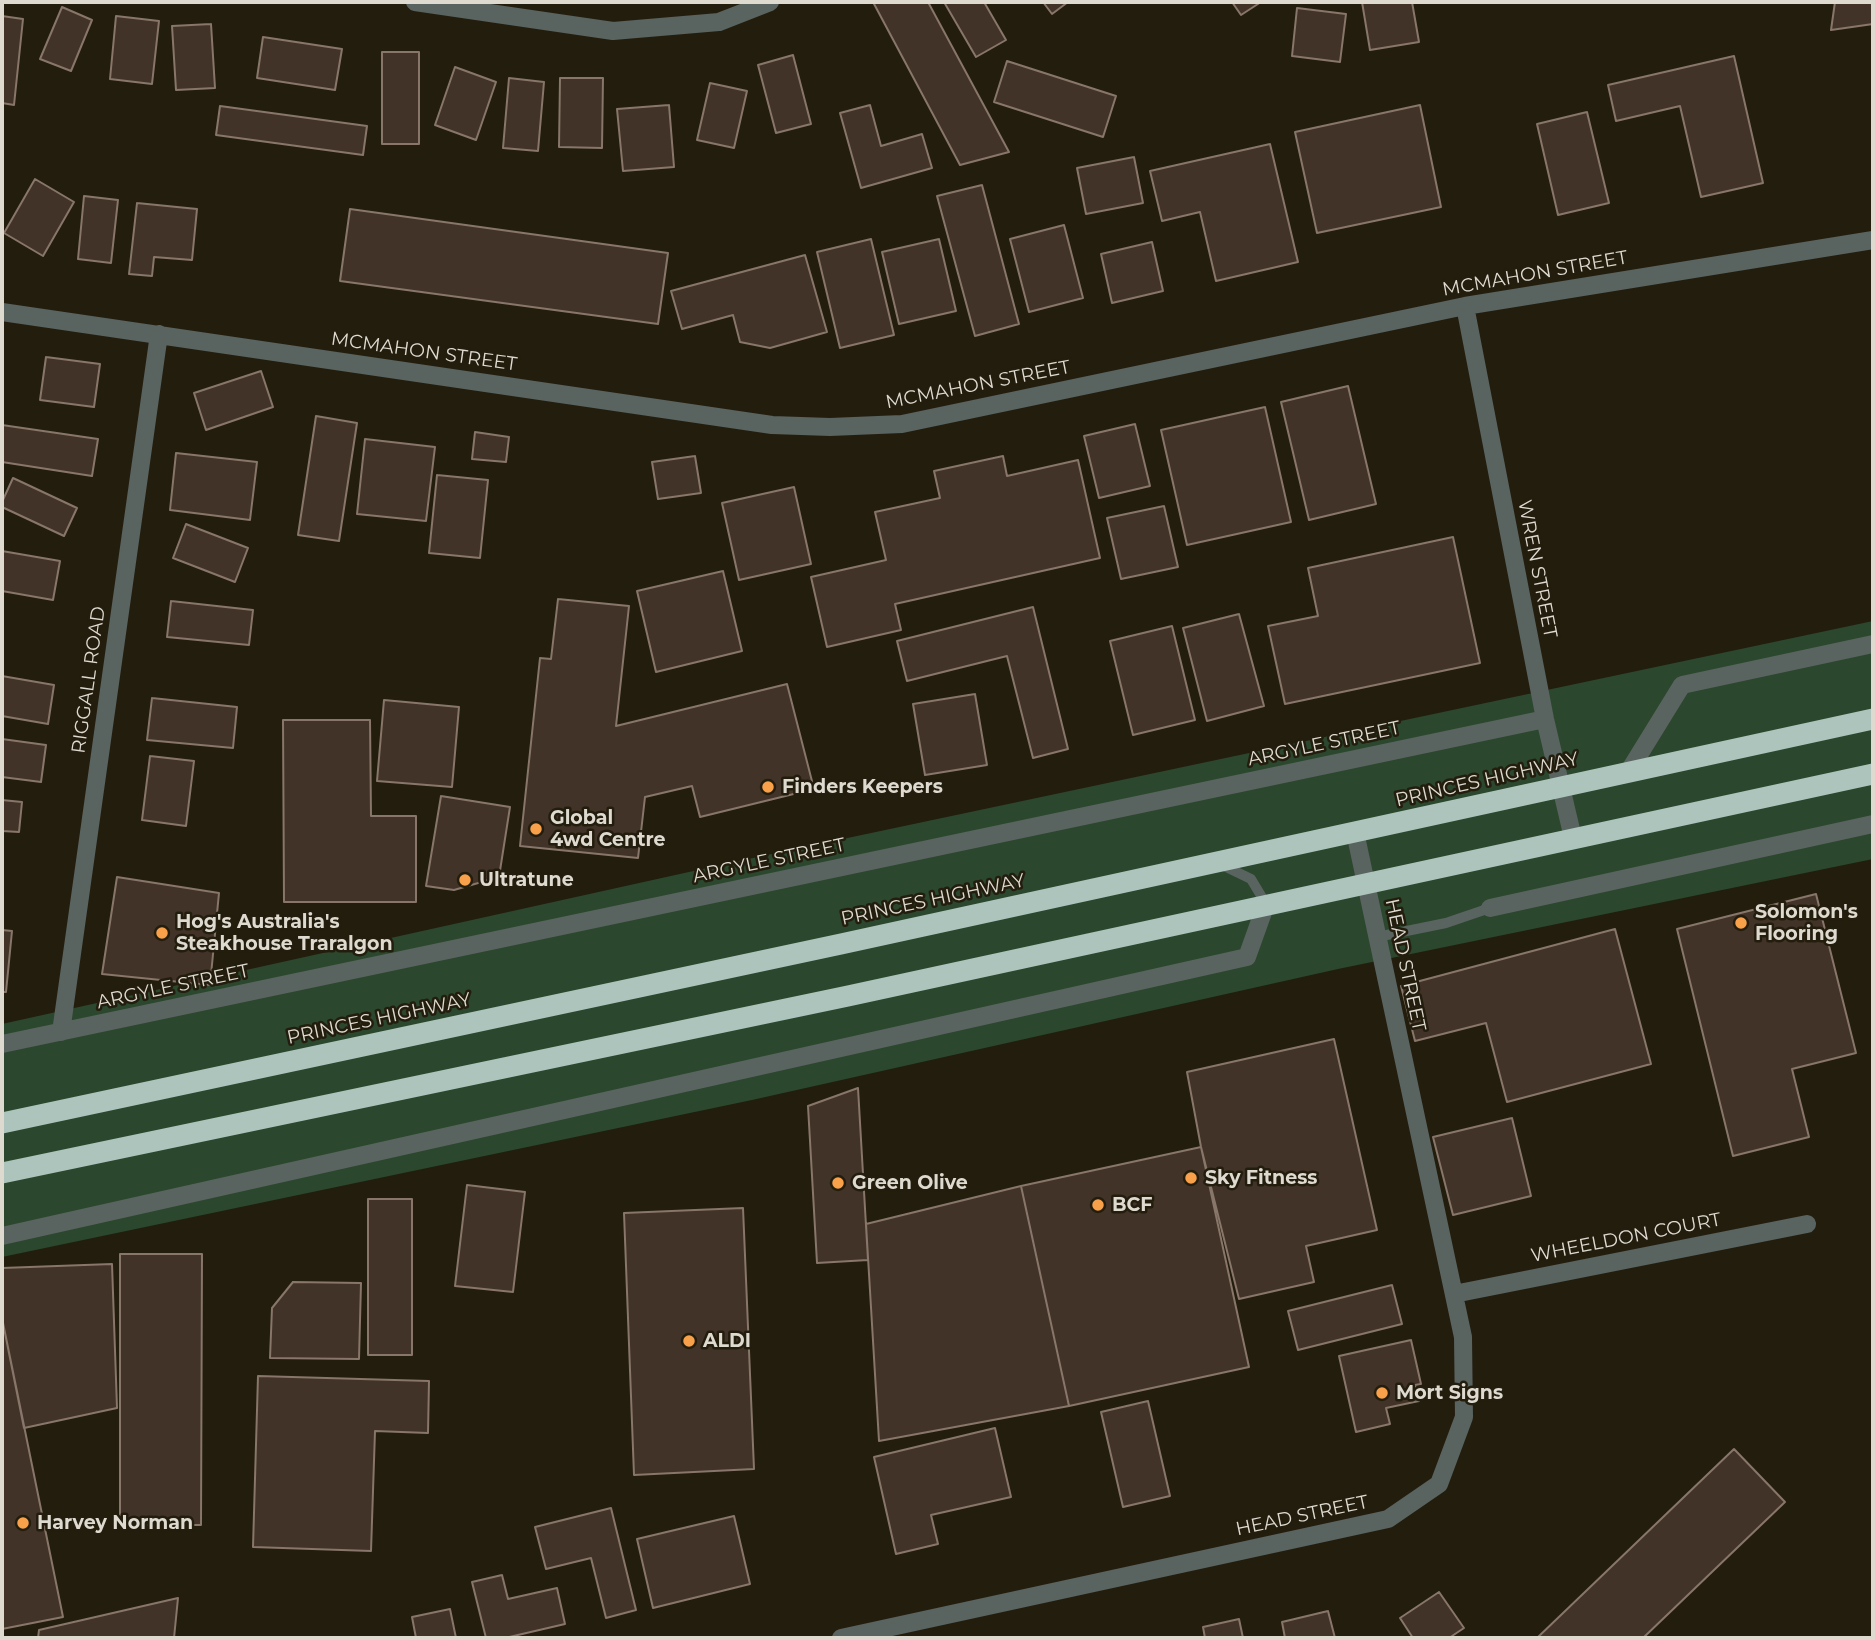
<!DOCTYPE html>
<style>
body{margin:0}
#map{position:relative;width:1875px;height:1640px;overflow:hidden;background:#231d0e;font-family:Montserrat,sans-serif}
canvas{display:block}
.frame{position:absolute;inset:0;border:4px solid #dedad0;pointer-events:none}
</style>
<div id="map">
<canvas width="1875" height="1640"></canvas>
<div class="frame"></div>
</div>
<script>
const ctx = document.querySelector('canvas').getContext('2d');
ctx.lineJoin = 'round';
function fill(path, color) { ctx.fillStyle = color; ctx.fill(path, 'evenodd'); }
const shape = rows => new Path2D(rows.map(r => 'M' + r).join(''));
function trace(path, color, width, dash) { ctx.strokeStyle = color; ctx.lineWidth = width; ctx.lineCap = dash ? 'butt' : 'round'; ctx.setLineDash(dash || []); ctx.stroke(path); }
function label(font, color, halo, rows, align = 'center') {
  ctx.font = font + ' Montserrat,sans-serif'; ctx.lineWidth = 5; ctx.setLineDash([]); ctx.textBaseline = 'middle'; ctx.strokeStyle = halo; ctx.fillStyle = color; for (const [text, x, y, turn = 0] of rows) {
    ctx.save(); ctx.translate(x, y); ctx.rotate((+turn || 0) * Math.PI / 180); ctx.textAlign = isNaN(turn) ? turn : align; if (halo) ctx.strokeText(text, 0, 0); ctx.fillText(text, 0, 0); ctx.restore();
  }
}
fill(shape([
 [1873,621,1873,859,1338,969,752,1100,2,1257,2,1024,734,862]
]), '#2b472d');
const building = shape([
 [873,2,928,2,1009,152,960,165,873,2],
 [944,2,984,2,1006,40,976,57,944,2],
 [1043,2,1068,2,1052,14,1043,2],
 [1232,2,1261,2,1241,15,1232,2],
 [1362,2,1412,2,1419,42,1370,50,1362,2],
 [1835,2,1873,2,1873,24,1831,30,1835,2],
 [62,7,92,20,71,71,40,59,62,7],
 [1297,8,1346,14,1340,62,1292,56,1297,8],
 [2,16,23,19,14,105,2,103,2,16],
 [116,16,159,21,152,84,110,79,116,16],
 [211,24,215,88,176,90,172,26,211,24],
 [263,37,342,49,335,90,257,78,263,37],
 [382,52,419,52,419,144,382,144,382,52],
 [793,55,811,124,776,133,758,65,793,55],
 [1734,56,1763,183,1701,197,1680,106,1616,121,1608,85,1734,56],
 [1007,61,1116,96,1103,137,994,102,1007,61],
 [455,67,496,82,476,140,435,125,455,67],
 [509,78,544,82,538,151,503,148,509,78],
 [560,78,603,78,602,148,559,147,560,78],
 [710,83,747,91,734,148,697,140,710,83],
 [669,105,674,167,623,171,617,109,669,105],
 [870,105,881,146,922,134,932,168,861,188,840,113,870,105],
 [1420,105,1441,207,1317,233,1295,132,1420,105],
 [220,106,367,126,363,155,216,135,220,106],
 [1587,112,1609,203,1558,215,1537,124,1587,112],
 [1270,144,1298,262,1216,281,1200,212,1162,221,1150,171,1270,144],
 [1134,157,1143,203,1086,214,1077,168,1134,157],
 [35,179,74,202,43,256,4,233,35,179],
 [982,185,1019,324,975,336,937,196,982,185],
 [84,196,118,200,111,263,78,259,84,196],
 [137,203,197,209,192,260,154,257,152,276,129,274,137,203],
 [350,209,668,253,658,324,340,281,350,209],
 [1064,225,1083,298,1029,312,1010,239,1064,225],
 [871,239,894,335,840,348,817,252,871,239],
 [939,239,956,311,899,324,882,252,939,239],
 [1152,242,1163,291,1112,303,1101,254,1152,242],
 [805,255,827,332,770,348,740,342,733,315,682,329,671,291,805,255],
 [46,357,100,364,94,407,40,400,46,357],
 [261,371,273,407,206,430,194,393,261,371],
 [1348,386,1376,504,1309,520,1281,402,1348,386],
 [1265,407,1291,522,1187,545,1161,430,1265,407],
 [316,416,357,423,339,541,298,535,316,416],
 [1135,424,1150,486,1099,498,1084,436,1135,424],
 [2,425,98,439,92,476,2,462,2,425],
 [475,432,509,437,506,462,472,459,475,432],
 [365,439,435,447,426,521,357,514,365,439],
 [176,453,257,462,250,520,170,510,176,453],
 [695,456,701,493,658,499,652,462,695,456],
 [1003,456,1007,476,1078,460,1100,558,895,604,901,630,827,647,811,577,886,560,875,512,940,498,934,471,1003,456],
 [437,475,488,480,480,558,429,553,437,475],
 [13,478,77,508,64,536,2,507,2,502,13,478],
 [794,487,811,564,739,580,722,503,794,487],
 [1164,506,1178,567,1121,579,1107,518,1164,506],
 [186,524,248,548,235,582,173,558,186,524],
 [1453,537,1480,663,1285,704,1268,626,1318,616,1308,568,1453,537],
 [2,551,60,561,53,600,2,591,2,551],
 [723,571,742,651,656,672,637,591,723,571],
 [558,599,629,606,616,726,787,684,814,789,700,817,692,786,645,797,638,858,520,846,540,658,551,659,558,599],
 [171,601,253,610,249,645,167,637,171,601],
 [1033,607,1068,749,1033,758,1007,656,907,681,897,641,1033,607],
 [1239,614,1264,706,1207,721,1183,628,1239,614],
 [1172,626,1195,720,1133,735,1110,641,1172,626],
 [2,676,54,685,48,724,2,716,2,676],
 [975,694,987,765,925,775,913,704,975,694],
 [152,698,237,707,233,748,147,740,152,698],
 [384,700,459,707,452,787,377,781,384,700],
 [283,720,370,720,371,816,416,816,416,902,284,902,283,720],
 [2,739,46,745,41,782,2,777,2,739],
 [150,756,194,761,186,826,142,820,150,756],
 [441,796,510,807,499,877,454,890,426,886,441,796],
 [2,800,22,802,19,832,2,831,2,800],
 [117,877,219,893,210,985,102,974,117,877],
 [1816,894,1856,1053,1792,1069,1809,1137,1733,1156,1677,929,1816,894],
 [1615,929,1651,1064,1507,1102,1486,1023,1415,1041,1401,986,1615,929],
 [2,930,12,931,6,992,2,992,2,930],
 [1334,1039,1377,1230,1306,1246,1314,1282,1239,1299,1201,1147,1187,1072,1334,1039],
 [858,1088,868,1260,817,1263,808,1106,858,1088],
 [1512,1118,1531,1196,1453,1215,1433,1137,1512,1118],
 [1201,1147,1249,1367,1069,1406,1021,1186,1201,1147],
 [467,1185,525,1192,513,1292,455,1286,467,1185],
 [1021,1186,1069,1406,879,1441,866,1224,1021,1186],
 [368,1199,412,1199,412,1355,368,1355,368,1199],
 [743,1208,754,1469,634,1475,624,1213,743,1208],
 [120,1254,202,1254,201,1525,120,1525,120,1254],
 [112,1264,117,1408,24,1428,2,1318,2,1268,112,1264],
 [293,1282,361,1283,359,1359,270,1358,272,1308,293,1282],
 [1392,1285,1402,1324,1298,1350,1288,1311,1392,1285],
 [2,1318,63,1617,2,1629,2,1318],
 [1411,1340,1421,1384,1415,1385,1419,1401,1386,1408,1390,1424,1356,1432,1339,1356,1411,1340],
 [258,1376,429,1381,428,1433,375,1431,371,1551,253,1547,258,1376],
 [1148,1401,1170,1496,1123,1507,1101,1412,1148,1401],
 [995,1428,1011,1497,931,1515,938,1544,896,1554,874,1457,995,1428],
 [1734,1449,1785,1502,1643,1638,1537,1638,1734,1449],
 [611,1508,636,1610,606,1618,591,1558,546,1569,535,1527,611,1508],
 [734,1516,750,1584,653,1608,637,1539,734,1516],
 [502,1575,508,1599,557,1588,565,1624,505,1638,486,1638,472,1582,502,1575],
 [1439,1592,1464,1628,1449,1638,1413,1638,1400,1618,1439,1592],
 [178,1598,174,1638,38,1638,39,1630,178,1598],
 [450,1609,456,1638,416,1638,412,1617,450,1609],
 [1328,1611,1335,1638,1285,1638,1282,1622,1328,1611],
 [1239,1619,1243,1638,1205,1638,1203,1627,1239,1619]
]);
fill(building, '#423328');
trace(building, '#877669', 2);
trace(shape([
 [1220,864,1251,879,1266,904],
 [1377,937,1446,923,1490,908]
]), '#59635f', 10);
trace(shape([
 [415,2,613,31,719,22,770,2],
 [1465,306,1545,719,1573,838],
 [2,312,772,425,830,427,902,424,1465,306,1873,240],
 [1629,771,1682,685,1873,644],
 [1490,908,1873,824],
 [61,1032,159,334],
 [2,1044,1545,719],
 [2,1236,1247,957,1266,904],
 [1454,1294,1807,1224],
 [841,1638,1388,1519,1439,1484,1464,1417,1463,1337,1355,832]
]), '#59635f', 18);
trace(shape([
 [2,1123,841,944,1873,719],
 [2,1173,848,996,1873,774]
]), '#acc4bc', 21);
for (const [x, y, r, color] of [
 [768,787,7,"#f8a14a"],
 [536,829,7,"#f8a14a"],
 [465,880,7,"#f8a14a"],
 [1741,923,7,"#f8a14a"],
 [162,933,7,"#f8a14a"],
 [1191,1178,7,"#f8a14a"],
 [838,1183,7,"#f8a14a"],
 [1098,1205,7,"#f8a14a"],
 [689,1341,7,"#f8a14a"],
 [1382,1393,7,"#f8a14a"],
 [23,1523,7,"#f8a14a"]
]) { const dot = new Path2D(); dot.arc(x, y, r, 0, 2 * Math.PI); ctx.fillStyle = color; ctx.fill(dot); trace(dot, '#231d0e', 2.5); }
label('19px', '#dedad0', '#231d0e', [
 ["MCMAHON STREET",1535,274,-10],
 ["MCMAHON STREET",424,352,8],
 ["MCMAHON STREET",978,385,-11],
 ["WREN STREET",1537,569,79],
 ["RIGGALL ROAD",89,680,-82],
 ["ARGYLE STREET",1324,744,-12],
 ["PRINCES HIGHWAY",1487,780,-13],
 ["ARGYLE STREET",769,861,-12],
 ["PRINCES HIGHWAY",933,900,-12],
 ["HEAD STREET",1405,965,78],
 ["ARGYLE STREET",173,987,-12],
 ["PRINCES HIGHWAY",379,1019,-12],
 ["WHEELDON COURT",1626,1238,-11],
 ["HEAD STREET",1302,1516,-12]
]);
label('bold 19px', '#dedad0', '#231d0e', [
 ["Finders Keepers",782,787],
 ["Global",550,818],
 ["4wd Centre",550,840],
 ["Ultratune",479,880],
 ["Solomon's",1755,912],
 ["Flooring",1755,934],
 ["Hog's Australia's",176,922],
 ["Steakhouse Traralgon",176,944],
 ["Sky Fitness",1205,1178],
 ["Green Olive",852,1183],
 ["BCF",1112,1205],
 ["ALDI",703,1341],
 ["Mort Signs",1396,1393],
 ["Harvey Norman",37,1523]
], 'left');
</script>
